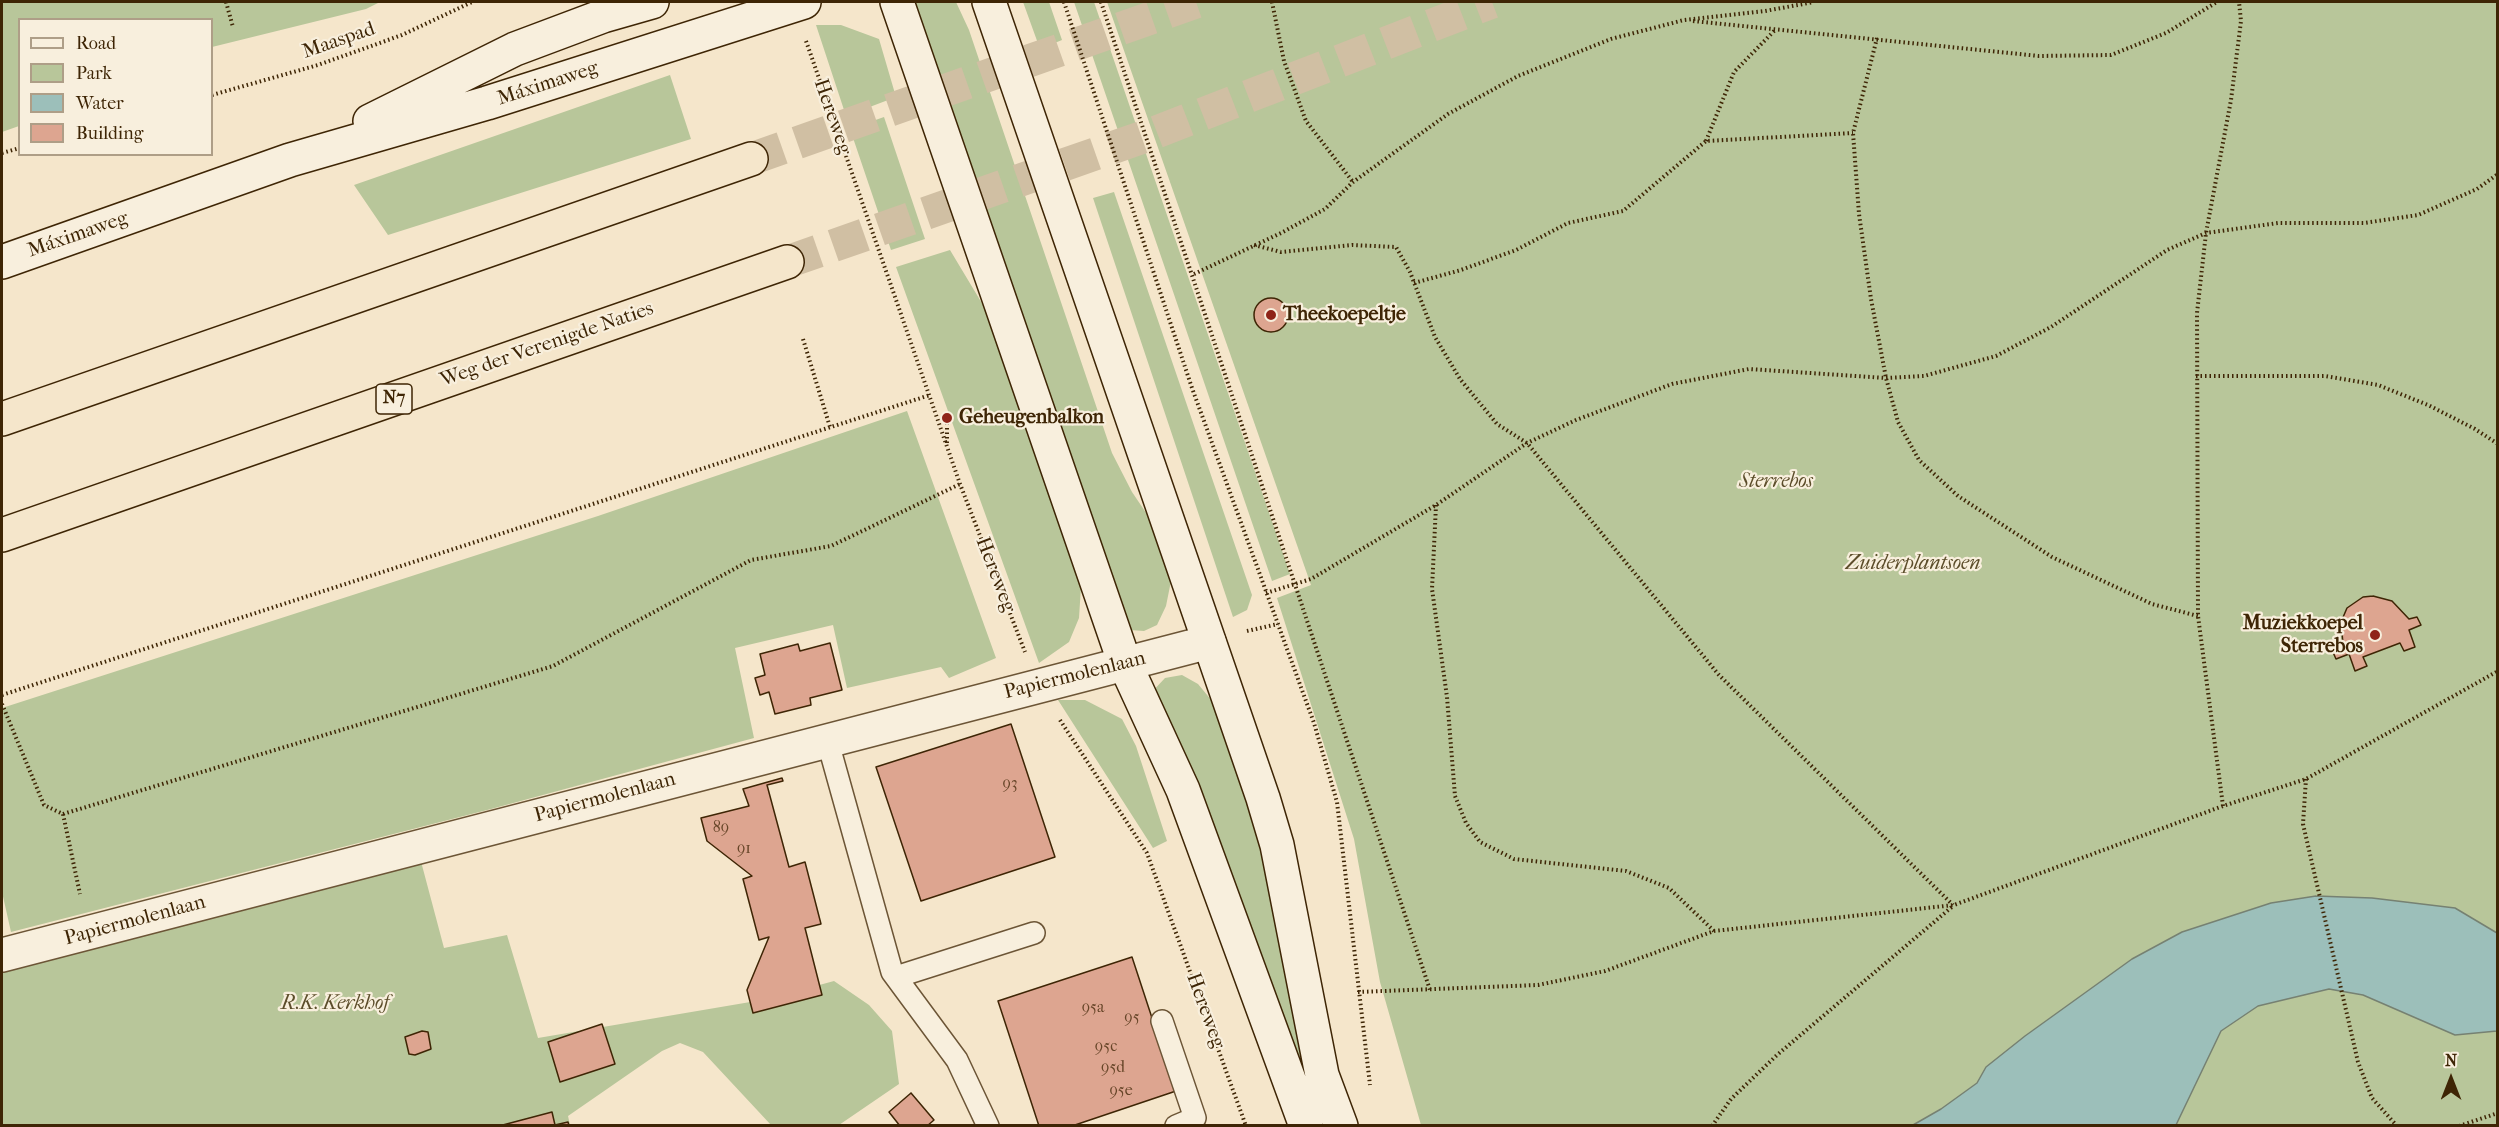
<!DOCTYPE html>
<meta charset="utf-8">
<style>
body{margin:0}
#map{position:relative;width:2499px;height:1127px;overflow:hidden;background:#f5e6cb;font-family:"IM FELL French Canon",serif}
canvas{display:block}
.frame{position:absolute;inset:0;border:3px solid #3e2505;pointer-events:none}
.legend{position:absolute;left:18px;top:18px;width:195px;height:138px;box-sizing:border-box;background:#f8efdd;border:2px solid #ae9e87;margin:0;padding:8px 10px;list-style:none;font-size:18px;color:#3e2505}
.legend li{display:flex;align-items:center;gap:12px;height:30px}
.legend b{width:30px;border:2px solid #ae9e87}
.north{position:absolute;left:2421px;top:1049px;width:60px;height:60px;-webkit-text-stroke:4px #f8efdd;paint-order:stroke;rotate:0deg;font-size:16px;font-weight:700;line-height:24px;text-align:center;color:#3e2505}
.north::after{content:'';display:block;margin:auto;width:21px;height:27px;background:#3e2505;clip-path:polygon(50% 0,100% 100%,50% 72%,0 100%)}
</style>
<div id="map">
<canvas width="2499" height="1127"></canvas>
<div class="frame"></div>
<ul class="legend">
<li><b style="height:8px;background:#f8efdd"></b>Road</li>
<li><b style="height:16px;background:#b8c69a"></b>Park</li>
<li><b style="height:16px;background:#9cbfba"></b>Water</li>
<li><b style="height:16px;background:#dda590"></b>Building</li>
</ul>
<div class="north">N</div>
</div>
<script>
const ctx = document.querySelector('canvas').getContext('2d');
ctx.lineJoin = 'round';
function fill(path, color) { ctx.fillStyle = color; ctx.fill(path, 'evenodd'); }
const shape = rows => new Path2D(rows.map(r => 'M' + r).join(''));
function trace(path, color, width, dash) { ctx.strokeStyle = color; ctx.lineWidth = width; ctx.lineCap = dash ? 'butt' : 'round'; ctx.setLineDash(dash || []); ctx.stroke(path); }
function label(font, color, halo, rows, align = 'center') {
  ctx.font = font + ' "IM FELL French Canon",serif'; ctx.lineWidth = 4.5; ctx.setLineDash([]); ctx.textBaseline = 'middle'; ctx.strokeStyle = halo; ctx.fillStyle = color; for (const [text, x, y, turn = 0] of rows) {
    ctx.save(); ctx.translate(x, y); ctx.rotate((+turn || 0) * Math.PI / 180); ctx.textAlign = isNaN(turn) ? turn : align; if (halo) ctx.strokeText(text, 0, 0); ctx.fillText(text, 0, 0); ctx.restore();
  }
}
fill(shape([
 [2,2,380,2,366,9,212,47,212,20,20,20,19,126,2,132],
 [908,2,956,2,969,30,1112,453,1132,492,1161,535,1171,581,1166,606,1157,625,1144,631,1130,630],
 [1023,2,1049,2,1062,40,1040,49],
 [1074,2,1094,2,1290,574,1272,581],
 [1107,2,2497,2,2497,1125,1421,1125,1380,982,1354,839,1277,598,1311,585],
 [816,25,841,25,879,39,896,97,846,116],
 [670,75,691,139,388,235,354,185],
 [884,117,925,239,891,250,850,129],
 [1114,192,1252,595,1247,610,1233,617,1093,198],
 [950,250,998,330,1082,571,1079,618,1069,642,1039,663,896,267],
 [907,411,996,658,949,678,941,667,847,688,833,625,735,648,754,738,491,809,11,932,2,892,2,708,598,516],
 [1182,675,1198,684,1217,707,1268,856,1330,1125,1313,1125,1151,693,1165,678],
 [1058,700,1085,700,1122,719,1136,746,1167,841,1153,848],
 [419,854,444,948,507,935,538,1038,768,999,834,981,869,1005,892,1031,899,1084,839,1125,771,1125,703,1052,680,1043,662,1051,568,1116,570,1125,2,1126,2,970]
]), '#b8c69a');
const water = shape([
 [2316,896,2372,898,2455,908,2497,933,2497,1031,2455,1035,2363,995,2329,989,2258,1006,2221,1031,2176,1125,1913,1125,1941,1109,1977,1083,1986,1067,2025,1036,2132,959,2182,932,2271,903,2316,896]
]);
fill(water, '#9cbfba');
trace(water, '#768172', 1.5);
const building = shape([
 '1254 315a17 17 0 1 1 34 0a17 17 0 1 1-34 0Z',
 [2373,596,2392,601,2409,619,2417,617,2421,625,2409,630,2415,647,2404,651,2400,643,2363,657,2367,666,2355,671,2349,654,2336,659,2332,650,2343,644,2341,622,2347,608,2363,597,2373,596],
 [830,643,842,690,810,698,811,705,775,714,769,692,760,695,755,678,765,675,760,654,798,644,800,651,830,643],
 [1011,724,1055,857,921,901,876,767,1011,724],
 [782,778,783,781,767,785,789,867,805,862,821,924,805,928,822,995,753,1013,747,990,769,937,759,940,743,879,752,876,707,841,701,818,749,806,743,789,782,778],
 [1132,957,1176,1091,1072,1126,1039,1126,998,1001,1132,957],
 [602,1024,615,1064,560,1082,548,1042,602,1024],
 [422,1031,428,1032,431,1049,415,1055,409,1054,405,1037,422,1031],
 [911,1093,934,1120,927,1126,900,1126,889,1112,911,1093],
 [552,1112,555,1125,568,1122,569,1126,499,1126,552,1112]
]);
fill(building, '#dda590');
trace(building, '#3e2505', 1.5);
trace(shape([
 [751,159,1196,2],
 [787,262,1146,136,1492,2]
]), '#d0bfa3', 33, [33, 16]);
const service = shape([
 [827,739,892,972,957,1060,988,1126],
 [896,977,1034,933],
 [1162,1021,1195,1118,1176,1126]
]);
const minor = shape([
 [2,955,1209,642]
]);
const secondary = shape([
 [897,2,1125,664,1183,790,1306,1126],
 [989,2,1263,798,1277,845,1322,1075,1341,1126],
 [370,121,515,49,603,16,652,2],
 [2,262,290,160,487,103,804,2]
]);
const trunk = shape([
 [2,419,751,159],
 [2,535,787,262]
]);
trace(service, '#6c5536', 24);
trace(minor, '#6c5536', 36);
trace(secondary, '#3e2505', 36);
trace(trunk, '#3e2505', 36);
trace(shape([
 [226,2,233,27],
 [1064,2,1192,388,1314,723,1337,802,1370,1085],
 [1101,2,1430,990],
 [1272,2,1284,61,1306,121,1353,182],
 [1693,21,2039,56,2111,55,2166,33,2217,2],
 [1877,38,1853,133,1859,214,1871,299,1886,378,1898,422,1919,460,1958,496,2052,557,2152,604,2198,616],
 [806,41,960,484,1025,652],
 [212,95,318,65,402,35,472,2],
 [1706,141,1734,72,1776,29],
 [2,153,20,148],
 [1254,245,1281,252,1352,245,1396,247,1410,272,1435,337,1460,379,1497,424,1527,443,1719,675,1953,905],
 [1194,274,1281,233,1325,209,1353,182,1448,114,1518,76,1611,39,1684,20,1765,11,1814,2],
 [1414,283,1461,270,1516,250,1568,223,1623,211,1706,141,1853,133],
 [803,339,830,427],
 [2196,376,2325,376,2378,385,2428,405,2475,429,2498,444],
 [947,443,947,418],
 [1436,505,1432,589,1447,697,1455,796,1466,823,1480,842,1514,859,1626,871,1669,888,1714,931],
 [1266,593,1311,579,1436,505,1527,443,1576,420,1672,384,1749,369,1886,378,1924,376,1996,356,2051,327,2167,250,2206,233,2278,223,2364,223,2418,215,2477,189,2498,174],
 [1247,631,1278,624],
 [2,695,930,395],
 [2,704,44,805,63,814,80,894],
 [1060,720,1147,853,1246,1126],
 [2306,779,2303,824,2358,1062,2372,1098,2397,1126],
 [2223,806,2198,616,2197,313,2206,233,2231,100,2241,21,2239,2],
 [63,814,553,666,751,560,831,546,960,484],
 [1358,992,1538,985,1605,971,1714,931,1954,905,2223,806,2306,779,2498,671],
 [1712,1126,1731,1099,1777,1055,1953,906],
 [2459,1126,2498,1113]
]), '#3e2505', 4, [1.5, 3]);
trace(service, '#f8efdd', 21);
trace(minor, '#f8efdd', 33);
trace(secondary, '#f8efdd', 33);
trace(trunk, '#f5e6cb', 33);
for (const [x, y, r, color] of [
 [1271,315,6,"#8f2418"],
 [947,418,6,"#8f2418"],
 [2375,635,6,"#8f2418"]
]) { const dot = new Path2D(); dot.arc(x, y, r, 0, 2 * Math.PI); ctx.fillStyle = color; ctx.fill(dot); trace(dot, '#f8efdd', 2); }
label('16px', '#664528', null, [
 ["93",1010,784],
 ["89",721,828],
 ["91",744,849],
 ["95a",1093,1008],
 ["95",1132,1018],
 ["95c",1106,1047],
 ["95d",1113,1068],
 ["95e",1121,1091]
]);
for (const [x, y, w] of [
 [394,399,36]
]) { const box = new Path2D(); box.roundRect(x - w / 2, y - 15, w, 30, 4.5); ctx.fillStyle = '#f8efdd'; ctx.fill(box); trace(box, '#3e2505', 1.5); }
label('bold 18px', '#3e2505', null, [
 ["N7",394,399]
]);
label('20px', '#3e2505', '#f8efdd', [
 ["Maaspad",339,41,-19],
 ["Máximaweg",548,84,-18],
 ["Hereweg",832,117,71],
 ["Máximaweg",78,235,-19],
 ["Weg der Verenigde Naties",547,345,-19],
 ["Hereweg",995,575,69],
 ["Papiermolenlaan",1075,676,-14],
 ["Papiermolenlaan",605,798,-15],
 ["Papiermolenlaan",135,921,-15],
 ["Hereweg",1205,1011,70]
]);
label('bold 20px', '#3e2505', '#f8efdd', [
 ["Theekoepeltje",1283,315],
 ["Geheugenbalkon",959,418],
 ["Muziekkoepel",2363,624,"right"],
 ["Sterrebos",2363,647,"right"]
], 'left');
label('italic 20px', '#5c4d2a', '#f8efdd', [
 ["Sterrebos",1776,482],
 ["Zuiderplantsoen",1913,564],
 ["R.K. Kerkhof",335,1004]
]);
</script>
